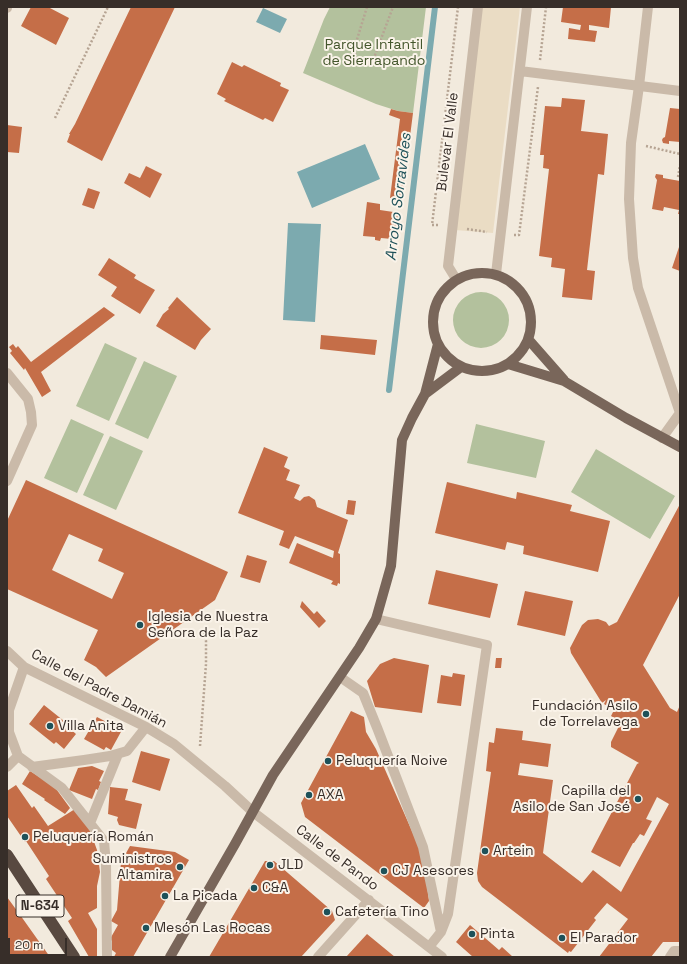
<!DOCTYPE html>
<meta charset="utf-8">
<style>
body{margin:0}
#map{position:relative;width:687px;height:964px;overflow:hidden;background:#f2eadd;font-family:"Space Grotesk",sans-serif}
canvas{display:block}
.frame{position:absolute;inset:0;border:8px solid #372e29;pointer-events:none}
.scale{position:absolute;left:8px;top:938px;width:59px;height:18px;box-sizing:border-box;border:2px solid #372e29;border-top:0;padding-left:5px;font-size:12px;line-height:14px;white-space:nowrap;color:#372e29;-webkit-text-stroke:3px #faf3e9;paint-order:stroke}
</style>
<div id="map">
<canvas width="687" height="964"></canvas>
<div class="frame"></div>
<div class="scale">20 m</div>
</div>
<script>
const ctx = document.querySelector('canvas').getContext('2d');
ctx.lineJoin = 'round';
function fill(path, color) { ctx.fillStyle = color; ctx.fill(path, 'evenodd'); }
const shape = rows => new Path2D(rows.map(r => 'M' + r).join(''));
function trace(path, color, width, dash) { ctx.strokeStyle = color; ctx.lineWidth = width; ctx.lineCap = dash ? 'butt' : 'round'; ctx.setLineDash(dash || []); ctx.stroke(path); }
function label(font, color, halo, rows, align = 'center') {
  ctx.font = font + ' "Space Grotesk",sans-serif'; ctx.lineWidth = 4; ctx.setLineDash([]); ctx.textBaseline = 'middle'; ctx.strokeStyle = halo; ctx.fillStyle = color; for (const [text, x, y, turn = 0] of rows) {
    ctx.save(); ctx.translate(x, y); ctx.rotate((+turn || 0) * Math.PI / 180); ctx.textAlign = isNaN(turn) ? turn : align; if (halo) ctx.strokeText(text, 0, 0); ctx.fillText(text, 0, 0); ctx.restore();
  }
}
fill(shape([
 [330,7,426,7,413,113,398,111,376,104,303,73,324,19],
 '453 320a28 28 0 1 1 56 0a28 28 0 1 1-56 0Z',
 [105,343,137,358,109,421,76,406],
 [144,361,177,376,148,439,115,424],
 [71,419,104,434,77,493,44,478],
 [476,424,545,441,536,478,467,463],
 [110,436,143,451,116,510,83,495],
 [596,449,675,496,650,539,571,492]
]), '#b3c19d');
fill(shape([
 [481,7,520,7,493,233,455,230]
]), '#eadcc4');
fill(shape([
 [263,8,287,19,280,33,256,22],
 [365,144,380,179,312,208,297,172],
 [288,223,321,224,315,322,283,320]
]), '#7caaaf');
trace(shape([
 [389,390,435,7]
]), '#7caaaf', 6);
fill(shape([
 [31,7,48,7,69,18,56,45,21,26],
 [131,7,175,7,102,161,67,142,70,134,69,134,75,124],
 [563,7,611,7,609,28,589,25,589,30,597,31,595,42,568,39,569,28,580,30,581,25,561,22],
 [232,62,242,67,244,65,281,83,280,86,289,90,273,122,265,118,263,120,224,101,226,99,217,94],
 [562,98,585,100,581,131,608,134,604,175,598,174,587,270,595,271,592,300,562,297,565,269,551,267,552,258,539,256,549,169,543,168,544,155,540,155,545,106,561,107],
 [670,108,680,109,680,142,669,141,669,144,663,143,662,140,663,138,665,137],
 [391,109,398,111,413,113,402,199,390,198,400,119,389,115],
 [7,125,22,127,19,153,7,152],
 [146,166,162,174,150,198,124,183,129,173,140,178],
 [656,174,663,175,663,178,680,181,680,214,678,214,679,210,664,207,663,211,652,209,657,180,655,177],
 [88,188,100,192,94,209,82,205],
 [367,202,380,204,380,210,400,213,398,231,394,230,392,239,381,238,380,241,375,240,375,237,363,236],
 [680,244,680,271,672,268],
 [109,258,136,275,134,278,155,290,140,314,111,296,117,287,98,275],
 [177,297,211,329,201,340,195,350,156,326,163,314,169,309,168,308],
 [104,307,115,315,41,372,51,391,42,397,25,368,24,370,10,353,12,351,9,347,13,344,16,348,18,346,31,362],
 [321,335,377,340,375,355,320,349],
 [264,447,288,457,284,467,290,470,286,480,300,485,294,498,300,501,304,497,309,496,315,500,317,507,348,520,338,553,340,554,340,584,338,583,337,586,331,584,333,581,289,563,297,543,333,558,334,551,295,536,289,549,279,545,284,531,238,513],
 [26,480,228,572,215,600,106,677,96,667,84,660,98,630,7,589,7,521],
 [69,534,103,549,98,561,124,573,112,599,52,570],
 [447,482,516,499,517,492,572,505,570,511,610,521,598,572,523,554,524,546,507,542,505,550,435,533],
 [348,500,356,501,354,515,346,514],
 [680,504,680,594,643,665,670,708,677,712,680,705,680,942,663,942,651,957,599,957,628,919,607,903,594,918,596,920,571,952,569,951,568,953,482,887,478,881,477,873,491,772,486,771,489,742,494,743,496,728,523,731,522,740,551,744,548,767,520,763,518,775,553,780,543,853,582,883,593,870,621,892,669,804,657,797,646,819,652,821,644,836,640,834,634,843,633,843,620,867,591,852,637,764,639,763,611,747,611,742,621,722,611,716,614,710,604,704,606,700,602,703,571,653,570,648,582,625,588,620,598,619,606,622,609,626,617,622],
 [247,555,267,561,260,583,240,577],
 [436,570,498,584,490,618,428,604],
 [525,591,573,601,565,636,517,625],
 [302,601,314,614,317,611,326,621,319,628,300,607],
 [394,658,429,665,422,713,375,707,367,681,380,664],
 [496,658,502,658,501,668,495,668],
 [453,673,465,675,461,706,437,703,441,675,452,677],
 [44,705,69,725,68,727,76,734,64,749,56,742,54,744,29,724],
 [351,711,364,717,366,732,376,749,419,847,426,877,429,901,424,908,305,817,301,803],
 [97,717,122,730,111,750,106,747,104,750,84,739],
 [141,751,170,759,160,791,132,782],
 [92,766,104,771,99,781,101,782,98,790,96,789,92,799,69,790,78,768],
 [30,771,54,786,70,808,65,814,44,800,45,799,22,784],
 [16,785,32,808,34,806,48,826,75,809,88,825,97,850,100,872,97,886,97,908,88,913,97,929,97,956,94,957,89,957,68,921,72,918,46,879,49,876,26,841,25,842,7,816,7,791],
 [110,787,128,789,125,800,142,804,136,829,119,825,117,820,118,817,108,814],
 [130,846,175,852,189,860,133,957,114,957,116,953,112,950,112,941,110,939,118,925,111,921,117,910,121,862],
 [265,861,274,861,332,911,335,920,301,957,209,957],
 [7,897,23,919,50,957,7,957],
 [470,925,499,950,502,947,513,957,473,957,456,942],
 [367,934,395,957,346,957]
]), '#c56e48');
trace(shape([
 [367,7,354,49,357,62,367,65,375,55,393,7],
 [540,60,546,7],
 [55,118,108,7],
 [646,146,680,154],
 [678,177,680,165],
 [438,225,432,225,458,7],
 [467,229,487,232],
 [514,235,519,235,538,87],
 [200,746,206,664,206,641,203,627]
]), '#b6a493', 2.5, [2, 2]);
trace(shape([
 [648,7,639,86,631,143,629,199,633,258,638,288,680,413,662,438],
 [7,8,7,7],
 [520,71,680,91],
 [496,274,527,7],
 [456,279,448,266,478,7],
 [7,373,28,399,31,412,32,425,7,481],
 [376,619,487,645,448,914,441,932,429,947],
 [7,651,24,667,146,727,174,744,225,786,253,812,442,957],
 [24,667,9,710,9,732,18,756,62,788,104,841,106,865,107,957],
 [340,677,363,693,378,730,423,847,441,932],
 [7,767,18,756],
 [32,767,84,760,110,756,127,751,146,727],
 [90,823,118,754],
 [318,957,369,900],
 [670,957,674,951,680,951]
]), '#cabaa9', 10);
trace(shape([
 '433 322a49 49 0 1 1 98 0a49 49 0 1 1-98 0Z',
 [528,339,564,380],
 [508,364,564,381,626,418,680,447],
 [425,394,461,367],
 [170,957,235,844,273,775,359,648,376,619,391,566,402,440,412,418,425,394,438,344]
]), '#79665a', 10);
trace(shape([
 [7,855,74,957]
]), '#584940', 12);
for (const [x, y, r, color] of [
 [140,625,4,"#1e5159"],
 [646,714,4,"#1e5159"],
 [50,726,4,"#1e5159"],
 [328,761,4,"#1e5159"],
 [309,795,4,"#1e5159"],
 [638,799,4,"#1e5159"],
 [25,837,4,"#1e5159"],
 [485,851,4,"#1e5159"],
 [270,865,4,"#1e5159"],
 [180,867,4,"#1e5159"],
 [384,871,4,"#1e5159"],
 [254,888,4,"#1e5159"],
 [165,896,4,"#1e5159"],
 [327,912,4,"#1e5159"],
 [146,928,4,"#1e5159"],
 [472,934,4,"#1e5159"],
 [562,938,4,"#1e5159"]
]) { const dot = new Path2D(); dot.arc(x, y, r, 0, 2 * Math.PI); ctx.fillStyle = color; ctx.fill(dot); trace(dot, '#faf3e9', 1.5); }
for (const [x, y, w] of [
 [40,906,48]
]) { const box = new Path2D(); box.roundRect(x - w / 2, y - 11, w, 22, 3); ctx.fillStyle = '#faf3e9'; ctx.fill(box); trace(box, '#372e29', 1); }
label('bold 13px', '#372e29', null, [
 ["N-634",40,906]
]);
label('14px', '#44562c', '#faf3e9', [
 ["Parque Infantil",374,45],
 ["de Sierrapando",374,61]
]);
label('14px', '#372e29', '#faf3e9', [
 ["Bulevar El Valle",448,142,-83],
 ["Calle del Padre Damián",99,689,28],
 ["Calle de Pando",337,858,37]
]);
label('14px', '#372e29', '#faf3e9', [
 ["Iglesia de Nuestra",148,617],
 ["Señora de la Paz",148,633],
 ["Fundación Asilo",638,706,"right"],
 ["de Torrelavega",638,722,"right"],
 ["Villa Anita",58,726],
 ["Peluquería Noive",336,761],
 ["Capilla del",630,791,"right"],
 ["Asilo de San José",630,807,"right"],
 ["AXA",317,795],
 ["Peluquería Román",33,837],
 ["Artein",493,851],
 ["Suministros",172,859,"right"],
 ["Altamira",172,875,"right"],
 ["JLD",278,865],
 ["CJ Asesores",392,871],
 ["C&A",262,888],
 ["La Picada",173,896],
 ["Cafetería Tino",335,912],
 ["Mesón Las Rocas",154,928],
 ["Pinta",480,934],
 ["El Parador",570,938]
], 'left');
label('italic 15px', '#1e5159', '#faf3e9', [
 ["Arroyo Sorravides",399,197,-83]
]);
</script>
